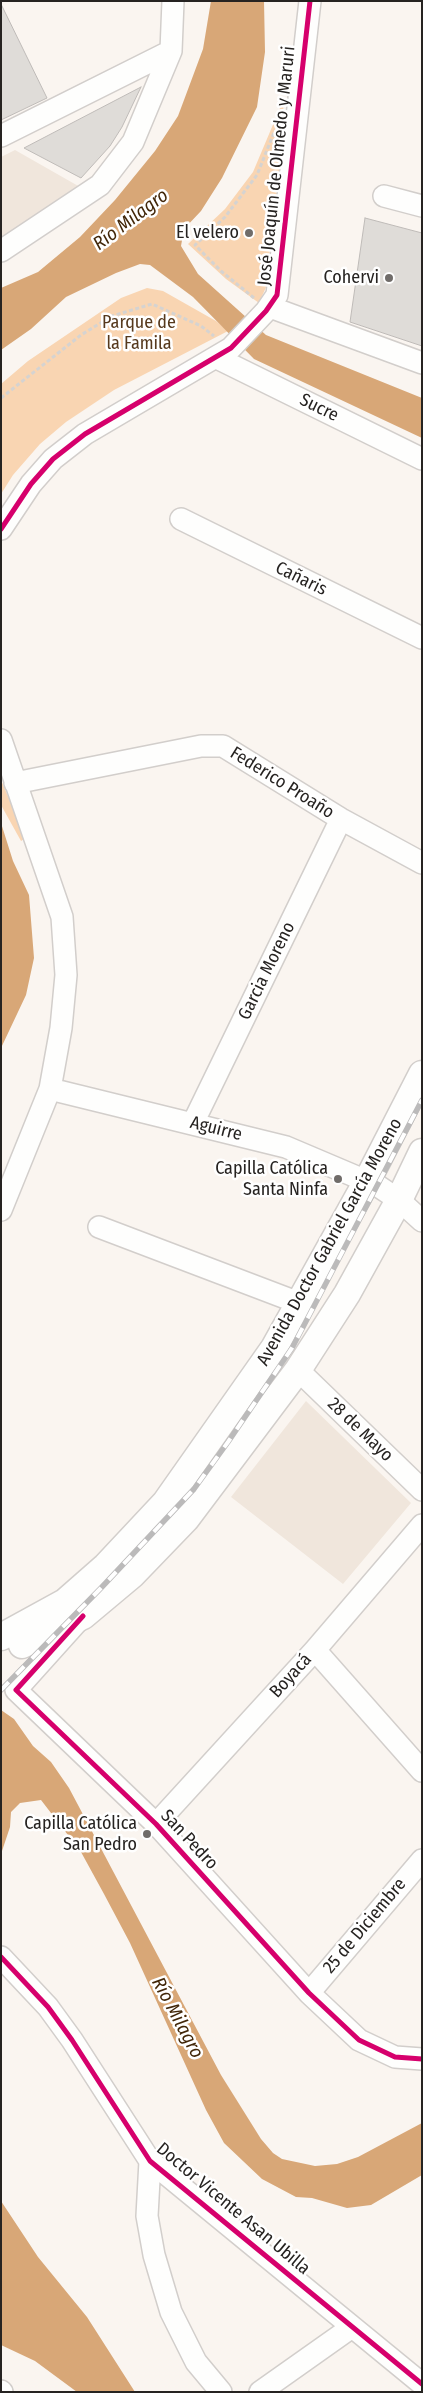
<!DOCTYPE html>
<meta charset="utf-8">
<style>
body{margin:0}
#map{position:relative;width:423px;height:2393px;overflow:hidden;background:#faf5f0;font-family:"Fira Sans Condensed",sans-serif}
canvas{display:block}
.frame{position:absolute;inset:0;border:2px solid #262321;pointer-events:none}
</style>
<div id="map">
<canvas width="423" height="2393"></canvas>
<div class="frame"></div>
</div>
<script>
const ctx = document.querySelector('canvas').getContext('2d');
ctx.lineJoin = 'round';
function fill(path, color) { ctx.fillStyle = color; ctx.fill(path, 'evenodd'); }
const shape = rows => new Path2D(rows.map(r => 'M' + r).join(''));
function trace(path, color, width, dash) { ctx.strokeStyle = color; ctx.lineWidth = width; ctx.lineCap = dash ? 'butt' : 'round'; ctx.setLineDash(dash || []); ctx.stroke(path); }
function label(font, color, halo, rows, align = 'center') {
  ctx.font = font + ' "Fira Sans Condensed",sans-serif'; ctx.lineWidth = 5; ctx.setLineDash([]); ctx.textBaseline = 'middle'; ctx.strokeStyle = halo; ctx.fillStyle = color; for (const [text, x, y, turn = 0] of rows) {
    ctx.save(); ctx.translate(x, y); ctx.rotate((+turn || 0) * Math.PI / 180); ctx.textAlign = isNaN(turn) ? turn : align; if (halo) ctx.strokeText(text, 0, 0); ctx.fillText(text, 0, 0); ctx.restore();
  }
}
fill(shape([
 [15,150,80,187,1,240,1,157],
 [306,1401,411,1503,343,1584,231,1497]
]), '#f0e6dc');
fill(shape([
 [283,101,284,125,276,218,268,261,271,276,259,303,226,279,188,244,225,209,253,172],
 [147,288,163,291,216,321,228,331,114,390,66,422,40,444,13,475,1,494,1,384,28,361,121,298],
 [1,780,26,838,21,841,1,805]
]), '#f9d5b2');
fill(shape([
 [211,1,264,1,265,52,257,107,222,178,201,211,184,229,181,246,198,274,266,335,422,398,422,438,254,359,193,297,150,265,140,264,116,273,66,297,31,329,1,350,1,288,38,272,80,237,115,200,155,151,178,116,184,100,203,49],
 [1,823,13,861,29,895,34,958,26,995,1,1048],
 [1,1710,14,1719,33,1746,51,1762,69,1788,221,2075,261,2139,273,2153,282,2159,315,2166,337,2164,358,2157,422,2123,422,2175,371,2205,347,2208,312,2198,296,2197,262,2179,224,2143,206,2110,130,1943,104,1894,81,1852,41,1800,20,1803,11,1812,10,1827,1,1854],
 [1,2201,38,2257,87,2317,135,2392,77,2392,35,2361,1,2345]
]), '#d8a777');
const building = shape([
 [1,4,47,98,1,120,1,4],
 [141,87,122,127,110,146,81,178,24,148,141,87],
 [365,218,422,233,422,346,350,322,365,218]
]);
fill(building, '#dfdcd8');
trace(building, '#bfbbb8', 1);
const minor = shape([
 [1,136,171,51],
 [384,196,422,206],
 [1,251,100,185,133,142,171,51,173,1],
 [270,307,422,363],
 [217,358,422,459],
 [181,519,422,638],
 [1,529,31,484,53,459,85,434,231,348,266,311,277,295,310,1],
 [1,740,62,917,66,975,61,1028,50,1089,1,1210],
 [15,783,201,746,223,746,341,819,422,863],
 [50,1089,286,1147,378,1186,399,1200,422,1221],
 [193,1123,341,819],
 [99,1227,299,1303],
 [298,1370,422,1490],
 [78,1621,16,1690,156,1824,309,1993,359,2040,395,2057,422,2059],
 [315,1650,422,1771],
 [156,1824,315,1650,422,1525],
 [1,1957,48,2007,72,2040,150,2161,422,2384],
 [309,1993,422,1860],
 [150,2161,147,2216,154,2255,171,2312,196,2362,221,2392],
 [1,2391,2,2392],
 [260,2392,352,2327]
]);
const major = shape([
 [1,1637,65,1602,106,1566,165,1503,274,1348,367,1181,422,1074],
 [22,1645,83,1616,132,1575,186,1519,298,1370,347,1294,399,1200,422,1152]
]);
trace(minor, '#d2cecb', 24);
trace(major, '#d2cecb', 29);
trace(shape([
 [254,298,221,271,195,245,225,217,257,175,275,130],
 [1,398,81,335,112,316,152,304,201,326,214,336]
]), '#d5d3d1', 3, [4, 2.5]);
trace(minor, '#fefefd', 21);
trace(major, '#fefefd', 26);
const rail = shape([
 [1,1690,101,1588,194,1489,228,1442,292,1348,422,1100]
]);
trace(rail, '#bbbaba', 5.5);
trace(rail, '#fff', 4, [11]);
trace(shape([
 [1,529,31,484,53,459,85,434,231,348,266,311,277,295,310,1],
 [83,1616,16,1690,156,1824,309,1993,359,2040,395,2057,422,2059],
 [1,1957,48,2007,72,2040,150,2161,422,2384]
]), '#d6006c', 5);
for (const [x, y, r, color] of [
 [249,233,5,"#706c69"],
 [389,278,5,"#706c69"],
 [338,1179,5,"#706c69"],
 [147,1834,5,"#706c69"]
]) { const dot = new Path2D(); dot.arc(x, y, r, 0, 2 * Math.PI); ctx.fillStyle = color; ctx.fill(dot); trace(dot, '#fff', 2); }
label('18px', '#262321', '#fff', [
 ["José Joaquín de Olmedo y Maruri",277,166,-84],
 ["Sucre",319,408,26],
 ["Cañaris",301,579,26],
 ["Federico Proaño",282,783,32],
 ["Garcia Moreno",267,971,-64],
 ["Aguirre",216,1129,14],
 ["Avenida Doctor Gabriel García Moreno",330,1242,-61],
 ["28 de Mayo",360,1430,44],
 ["Boyacá",291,1676,-48],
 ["San Pedro",189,1840,47],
 ["25 de Diciembre",365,1926,-50],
 ["Doctor Vicente Asan Ubilla",233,2209,40]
]);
label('18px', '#262321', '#fff', [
 ["El velero",239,233],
 ["Cohervi",379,278],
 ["Capilla Católica",328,1169],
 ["Santa Ninfa",328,1190],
 ["Capilla Católica",137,1824],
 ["San Pedro",137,1845]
], 'right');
label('18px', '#56391d', '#fff', [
 ["Parque de",139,323],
 ["la Famila",139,344]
]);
label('italic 19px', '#422709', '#fff', [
 ["Río Milagro",131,220,-37],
 ["Río Milagro",177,2018,62]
]);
</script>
